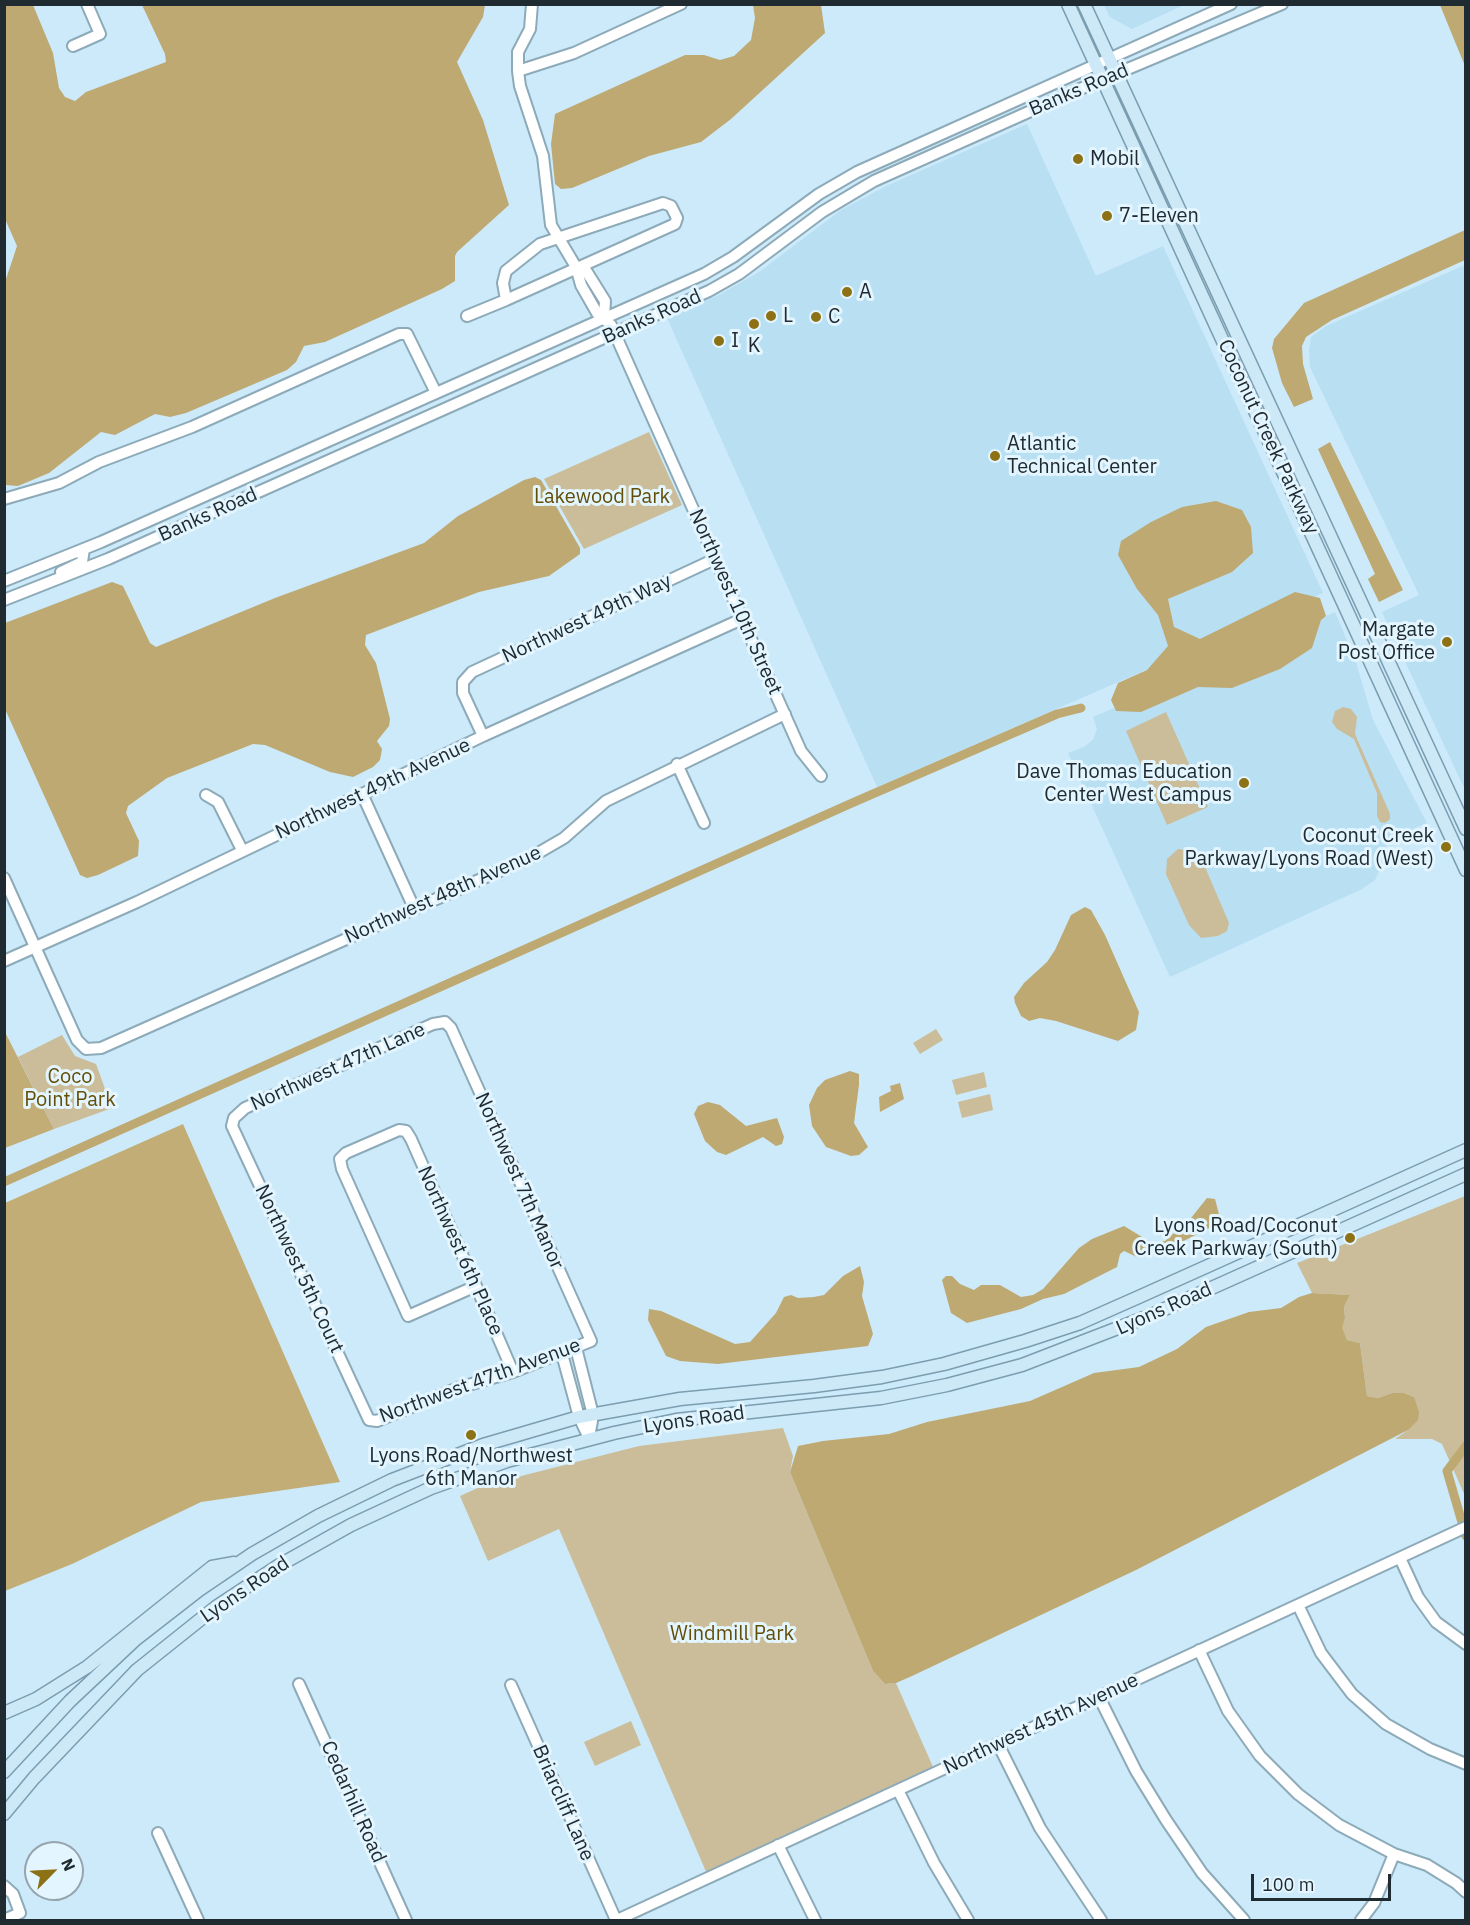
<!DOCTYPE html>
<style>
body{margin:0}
#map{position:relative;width:1470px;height:1925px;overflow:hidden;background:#cceafa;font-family:"IBM Plex Sans",sans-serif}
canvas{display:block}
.frame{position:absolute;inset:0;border:6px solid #202b31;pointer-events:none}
.north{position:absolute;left:24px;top:1841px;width:60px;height:60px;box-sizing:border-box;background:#e3f5ff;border:2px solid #95a4ad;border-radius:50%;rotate:66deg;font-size:16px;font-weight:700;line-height:24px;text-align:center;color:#202b31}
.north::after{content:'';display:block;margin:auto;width:21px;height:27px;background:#8d7115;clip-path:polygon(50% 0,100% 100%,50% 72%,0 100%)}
.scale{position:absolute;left:1251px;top:1874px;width:140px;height:27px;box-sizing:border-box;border:3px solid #202b31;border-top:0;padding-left:8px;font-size:18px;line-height:21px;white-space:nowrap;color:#202b31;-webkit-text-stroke:4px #e3f5ff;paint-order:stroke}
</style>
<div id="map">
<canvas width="1470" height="1925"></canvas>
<div class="frame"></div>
<div class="north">N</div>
<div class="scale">100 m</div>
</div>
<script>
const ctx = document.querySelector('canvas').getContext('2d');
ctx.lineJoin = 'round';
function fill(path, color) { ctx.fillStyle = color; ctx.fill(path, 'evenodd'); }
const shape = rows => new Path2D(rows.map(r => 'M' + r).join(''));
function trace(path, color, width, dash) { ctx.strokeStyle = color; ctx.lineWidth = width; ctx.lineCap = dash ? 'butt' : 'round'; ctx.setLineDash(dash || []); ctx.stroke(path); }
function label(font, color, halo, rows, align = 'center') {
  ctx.font = font + ' "IBM Plex Sans",sans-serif'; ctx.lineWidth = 6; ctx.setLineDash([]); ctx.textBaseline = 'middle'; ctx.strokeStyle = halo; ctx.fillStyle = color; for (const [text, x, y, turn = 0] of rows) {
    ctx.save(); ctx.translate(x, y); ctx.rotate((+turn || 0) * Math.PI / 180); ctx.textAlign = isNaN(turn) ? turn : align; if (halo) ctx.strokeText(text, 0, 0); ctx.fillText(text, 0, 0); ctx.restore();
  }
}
fill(shape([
 [1104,5,1184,5,1132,29,1110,17],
 [1027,124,1096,276,1163,246,1323,593,877,787,667,318,719,295,759,272,841,210,886,186],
 [1465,265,1465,790,1382,612,1419,595,1310,367,1309,351,1311,337,1326,326],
 [1335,612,1355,659,1373,720,1427,823,1395,837,1386,846,1383,863,1375,880,1362,889,1170,977,1068,753,1084,747,1093,740,1097,729,1093,717]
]), '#b9dff3');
fill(shape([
 [649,432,682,505,584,549,544,479],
 [1343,707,1351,709,1357,717,1355,734,1390,814,1390,819,1385,823,1380,822,1377,816,1377,793,1354,739,1337,729,1332,722,1335,711],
 [1166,712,1208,807,1167,825,1126,731],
 [1178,849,1194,851,1202,860,1229,923,1227,931,1218,936,1201,938,1189,925,1166,874,1167,859],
 [936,1029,943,1040,920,1054,913,1043],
 [62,1035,75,1056,96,1064,112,1108,54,1129,18,1057],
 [984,1072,987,1087,956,1095,952,1080],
 [990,1094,993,1110,962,1118,958,1102],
 [1465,1196,1465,1496,1442,1444,1432,1439,1395,1439,1408,1430,1414,1397,1404,1393,1392,1393,1378,1398,1367,1396,1360,1343,1347,1340,1341,1328,1345,1318,1344,1307,1350,1295,1312,1293,1297,1263],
 [783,1428,793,1456,790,1472,873,1671,885,1684,896,1683,933,1767,707,1874,559,1529,488,1561,460,1496,482,1486,639,1446],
 [631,1721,641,1745,595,1766,584,1742]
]), '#cbbd99');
fill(shape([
 [4,1030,54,1129,5,1148,4,1148],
 [183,1124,340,1482,201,1502,72,1564,5,1591,5,1203]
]), '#c2ad76');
fill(shape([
 [5,4,33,5,53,53,59,88,65,97,75,101,86,92,166,62,165,54,142,5,485,5,483,17,457,62,483,120,509,205,457,252,455,256,455,281,442,289,325,342,304,346,296,362,287,370,186,413,170,417,155,414,115,435,101,432,49,473,18,486,5,485,5,282,17,246,5,219],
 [753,5,821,5,825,33,731,119,701,142,649,156,572,188,561,189,555,184,551,144,555,114,685,55,704,55,720,60,734,56,751,40,755,18],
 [1440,5,1465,5,1465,66,1451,32],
 [1465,230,1465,260,1332,320,1306,337,1302,346,1303,364,1313,399,1294,407,1282,383,1272,348,1274,339,1304,303],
 [1330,442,1403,590,1379,602,1368,579,1375,574,1318,449],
 [535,477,541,480,580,548,580,554,549,576,479,592,366,635,365,645,376,663,390,719,389,726,377,741,382,749,380,760,373,767,353,777,330,772,265,745,253,744,167,778,128,806,126,813,139,841,138,856,98,875,87,878,80,875,5,709,5,623,112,582,123,586,150,643,156,647,275,598,424,543,458,516,524,480],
 [1216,501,1242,510,1251,527,1253,553,1232,572,1168,599,1174,627,1200,639,1295,592,1320,598,1326,616,1321,620,1312,648,1280,669,1232,688,1198,687,1141,712,1116,711,1111,700,1118,683,1147,670,1168,646,1158,615,1137,589,1118,555,1121,541,1151,522,1182,507],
 [1085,907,1091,910,1105,935,1139,1012,1136,1030,1118,1041,1056,1021,1040,1018,1029,1021,1021,1016,1015,1003,1014,997,1024,983,1047,962,1055,950,1071,915],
 [850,1071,859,1074,859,1085,854,1123,868,1147,859,1155,851,1156,826,1147,812,1126,809,1105,817,1088,825,1080],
 [900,1083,904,1099,880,1112,879,1097,891,1091,890,1086],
 [708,1102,720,1105,746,1126,777,1118,784,1137,782,1144,776,1146,763,1137,726,1155,717,1152,705,1141,694,1114,698,1106],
 [1207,1198,1215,1199,1221,1222,1158,1254,1139,1258,1124,1251,1120,1254,1117,1267,1064,1294,1043,1299,1021,1309,967,1323,951,1313,942,1280,946,1276,952,1276,960,1284,974,1290,981,1285,1000,1285,1021,1297,1033,1295,1043,1289,1079,1248,1092,1239,1124,1226,1152,1243,1165,1241,1191,1218],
 [860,1266,864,1282,862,1296,873,1334,868,1346,718,1364,680,1361,666,1356,648,1320,649,1309,661,1311,735,1344,750,1342,776,1313,784,1297,791,1295,798,1298,814,1297,824,1295,843,1276],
 [1312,1293,1350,1295,1344,1307,1345,1318,1342,1328,1347,1340,1360,1343,1367,1396,1378,1398,1392,1393,1404,1393,1414,1397,1419,1412,1418,1420,1408,1430,1136,1570,912,1676,896,1683,885,1684,873,1671,790,1472,798,1446,823,1441,889,1434,927,1422,1030,1401,1094,1373,1139,1367,1177,1349,1206,1327,1249,1312,1281,1308,1299,1297]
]), '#bea973');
trace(shape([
 [4,1182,852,803,1057,714,1081,708],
 [1466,1446,1447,1471,1466,1536]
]), '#bea973', 9);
const minor = shape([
 [532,4,530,29,518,52,518,71,520,86,543,156,551,225,576,267,581,285,597,313,611,325,801,751,821,776],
 [73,46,100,34,87,4],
 [518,71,574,53,681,4],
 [576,267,585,269,605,301,604,317],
 [467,316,506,300,675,224,677,218,671,206,663,203,540,244,506,271,503,283,506,300],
 [4,499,59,483,99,462,192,427,399,334,407,334,436,393],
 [61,572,82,562,84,549],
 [4,581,101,542,704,274,733,257,819,194,857,172,1231,4],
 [4,600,108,559,709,291,739,274,822,212,874,181,1080,89,1282,4],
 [483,736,463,693,463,682,472,672,715,559],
 [677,764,704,823],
 [206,795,218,802,242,850],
 [363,796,414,908],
 [4,878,77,1040,86,1049,101,1048,533,856,564,838,606,801,785,714],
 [4,961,137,902,483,736,742,619],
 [445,1022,451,1028,591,1341,513,1372,458,1388,377,1421,369,1420,232,1126,234,1118,245,1108,433,1024,445,1022],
 [476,1286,408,1316,342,1169,340,1159,346,1153,399,1130,406,1131,411,1139,476,1286,513,1372],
 [576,1348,593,1415,589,1438],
 [562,1354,579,1417,589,1438],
 [1400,1558,1418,1597,1436,1622,1466,1644],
 [1298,1605,1321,1653,1352,1694,1386,1724,1430,1749,1466,1764],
 [1199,1650,1228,1711,1260,1756,1298,1794,1339,1825,1394,1854,1427,1865,1456,1883,1466,1892],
 [299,1684,406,1920],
 [511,1685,616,1920],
 [1099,1697,1136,1771,1166,1820,1202,1873,1244,1920],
 [998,1744,1040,1828,1101,1920],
 [898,1790,934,1863,968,1920],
 [158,1833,198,1920],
 [778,1845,815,1920],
 [4,1886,13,1894,20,1913,4,1920],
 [617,1920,1466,1527],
 [1361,1920,1374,1903,1394,1854]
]);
const major = shape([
 [1068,4,1466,870],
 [1084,4,1466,829],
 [4,1713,36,1699,87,1667,212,1567,234,1563],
 [4,1772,70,1701,136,1639,199,1590,252,1554,318,1516,392,1480,483,1445,579,1417,680,1399,814,1386,882,1377,944,1364,1025,1341,1080,1323,1141,1296,1466,1150],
 [4,1814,34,1778,137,1670,216,1607,278,1566,351,1525,431,1488,507,1461,614,1433,676,1420,881,1398,947,1385,1022,1365,1149,1316,1466,1174]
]);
trace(minor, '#8daab9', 14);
trace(major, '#7b9daf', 15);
trace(minor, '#fff', 10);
trace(major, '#cde9f8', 12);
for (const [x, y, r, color] of [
 [1078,159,6,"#8d7115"],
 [1107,216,6,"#8d7115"],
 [847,292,6,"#8d7115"],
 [771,316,6,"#8d7115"],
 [816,317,6,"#8d7115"],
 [754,324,6,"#8d7115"],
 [719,341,6,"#8d7115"],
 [995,456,6,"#8d7115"],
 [1447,642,6,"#8d7115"],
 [1244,783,6,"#8d7115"],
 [1446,847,6,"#8d7115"],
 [1350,1238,6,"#8d7115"],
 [471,1435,6,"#8d7115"]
]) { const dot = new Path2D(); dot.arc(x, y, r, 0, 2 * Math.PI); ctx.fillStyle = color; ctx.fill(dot); trace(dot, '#e3f5ff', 2); }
label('20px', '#202b31', '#e3f5ff', [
 ["Banks Road",1079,90,-23],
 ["Banks Road",652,317,-24],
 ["Coconut Creek Parkway",1268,437,65],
 ["Banks Road",208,515,-24],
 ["Northwest 10th Street",735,602,66],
 ["Northwest 49th Way",587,619,-25],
 ["Northwest 49th Avenue",373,789,-25],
 ["Northwest 48th Avenue",443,895,-24],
 ["Northwest 47th Lane",338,1067,-24],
 ["Northwest 7th Manor",519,1181,66],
 ["Northwest 6th Place",460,1251,66],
 ["Northwest 5th Court",299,1269,65],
 ["Lyons Road",1164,1309,-24],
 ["Northwest 47th Avenue",480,1381,-20],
 ["Lyons Road",694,1420,-8],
 ["Lyons Road",245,1590,-34],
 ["Northwest 45th Avenue",1041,1724,-25],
 ["Cedarhill Road",353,1802,66],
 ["Briarcliff Lane",563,1803,66]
]);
label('20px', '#202b31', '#e3f5ff', [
 ["Mobil",1090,159],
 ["7-Eleven",1119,216],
 ["A",859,292],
 ["L",783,316],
 ["C",828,317],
 ["I",731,341],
 ["K",754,346,"center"],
 ["Atlantic",1007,444],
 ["Technical Center",1007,467],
 ["Margate",1435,630,"right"],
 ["Post Office",1435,653,"right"],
 ["Dave Thomas Education",1232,772,"right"],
 ["Center West Campus",1232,795,"right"],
 ["Coconut Creek",1434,836,"right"],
 ["Parkway/Lyons Road (West)",1434,859,"right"],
 ["Lyons Road/Coconut",1338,1226,"right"],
 ["Creek Parkway (South)",1338,1249,"right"],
 ["Lyons Road/Northwest",471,1456,"center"],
 ["6th Manor",471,1479,"center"]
], 'left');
label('20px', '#634e07', '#e3f5ff', [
 ["Lakewood Park",602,497],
 ["Coco",70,1077],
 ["Point Park",70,1100],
 ["Windmill Park",732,1634]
]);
</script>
